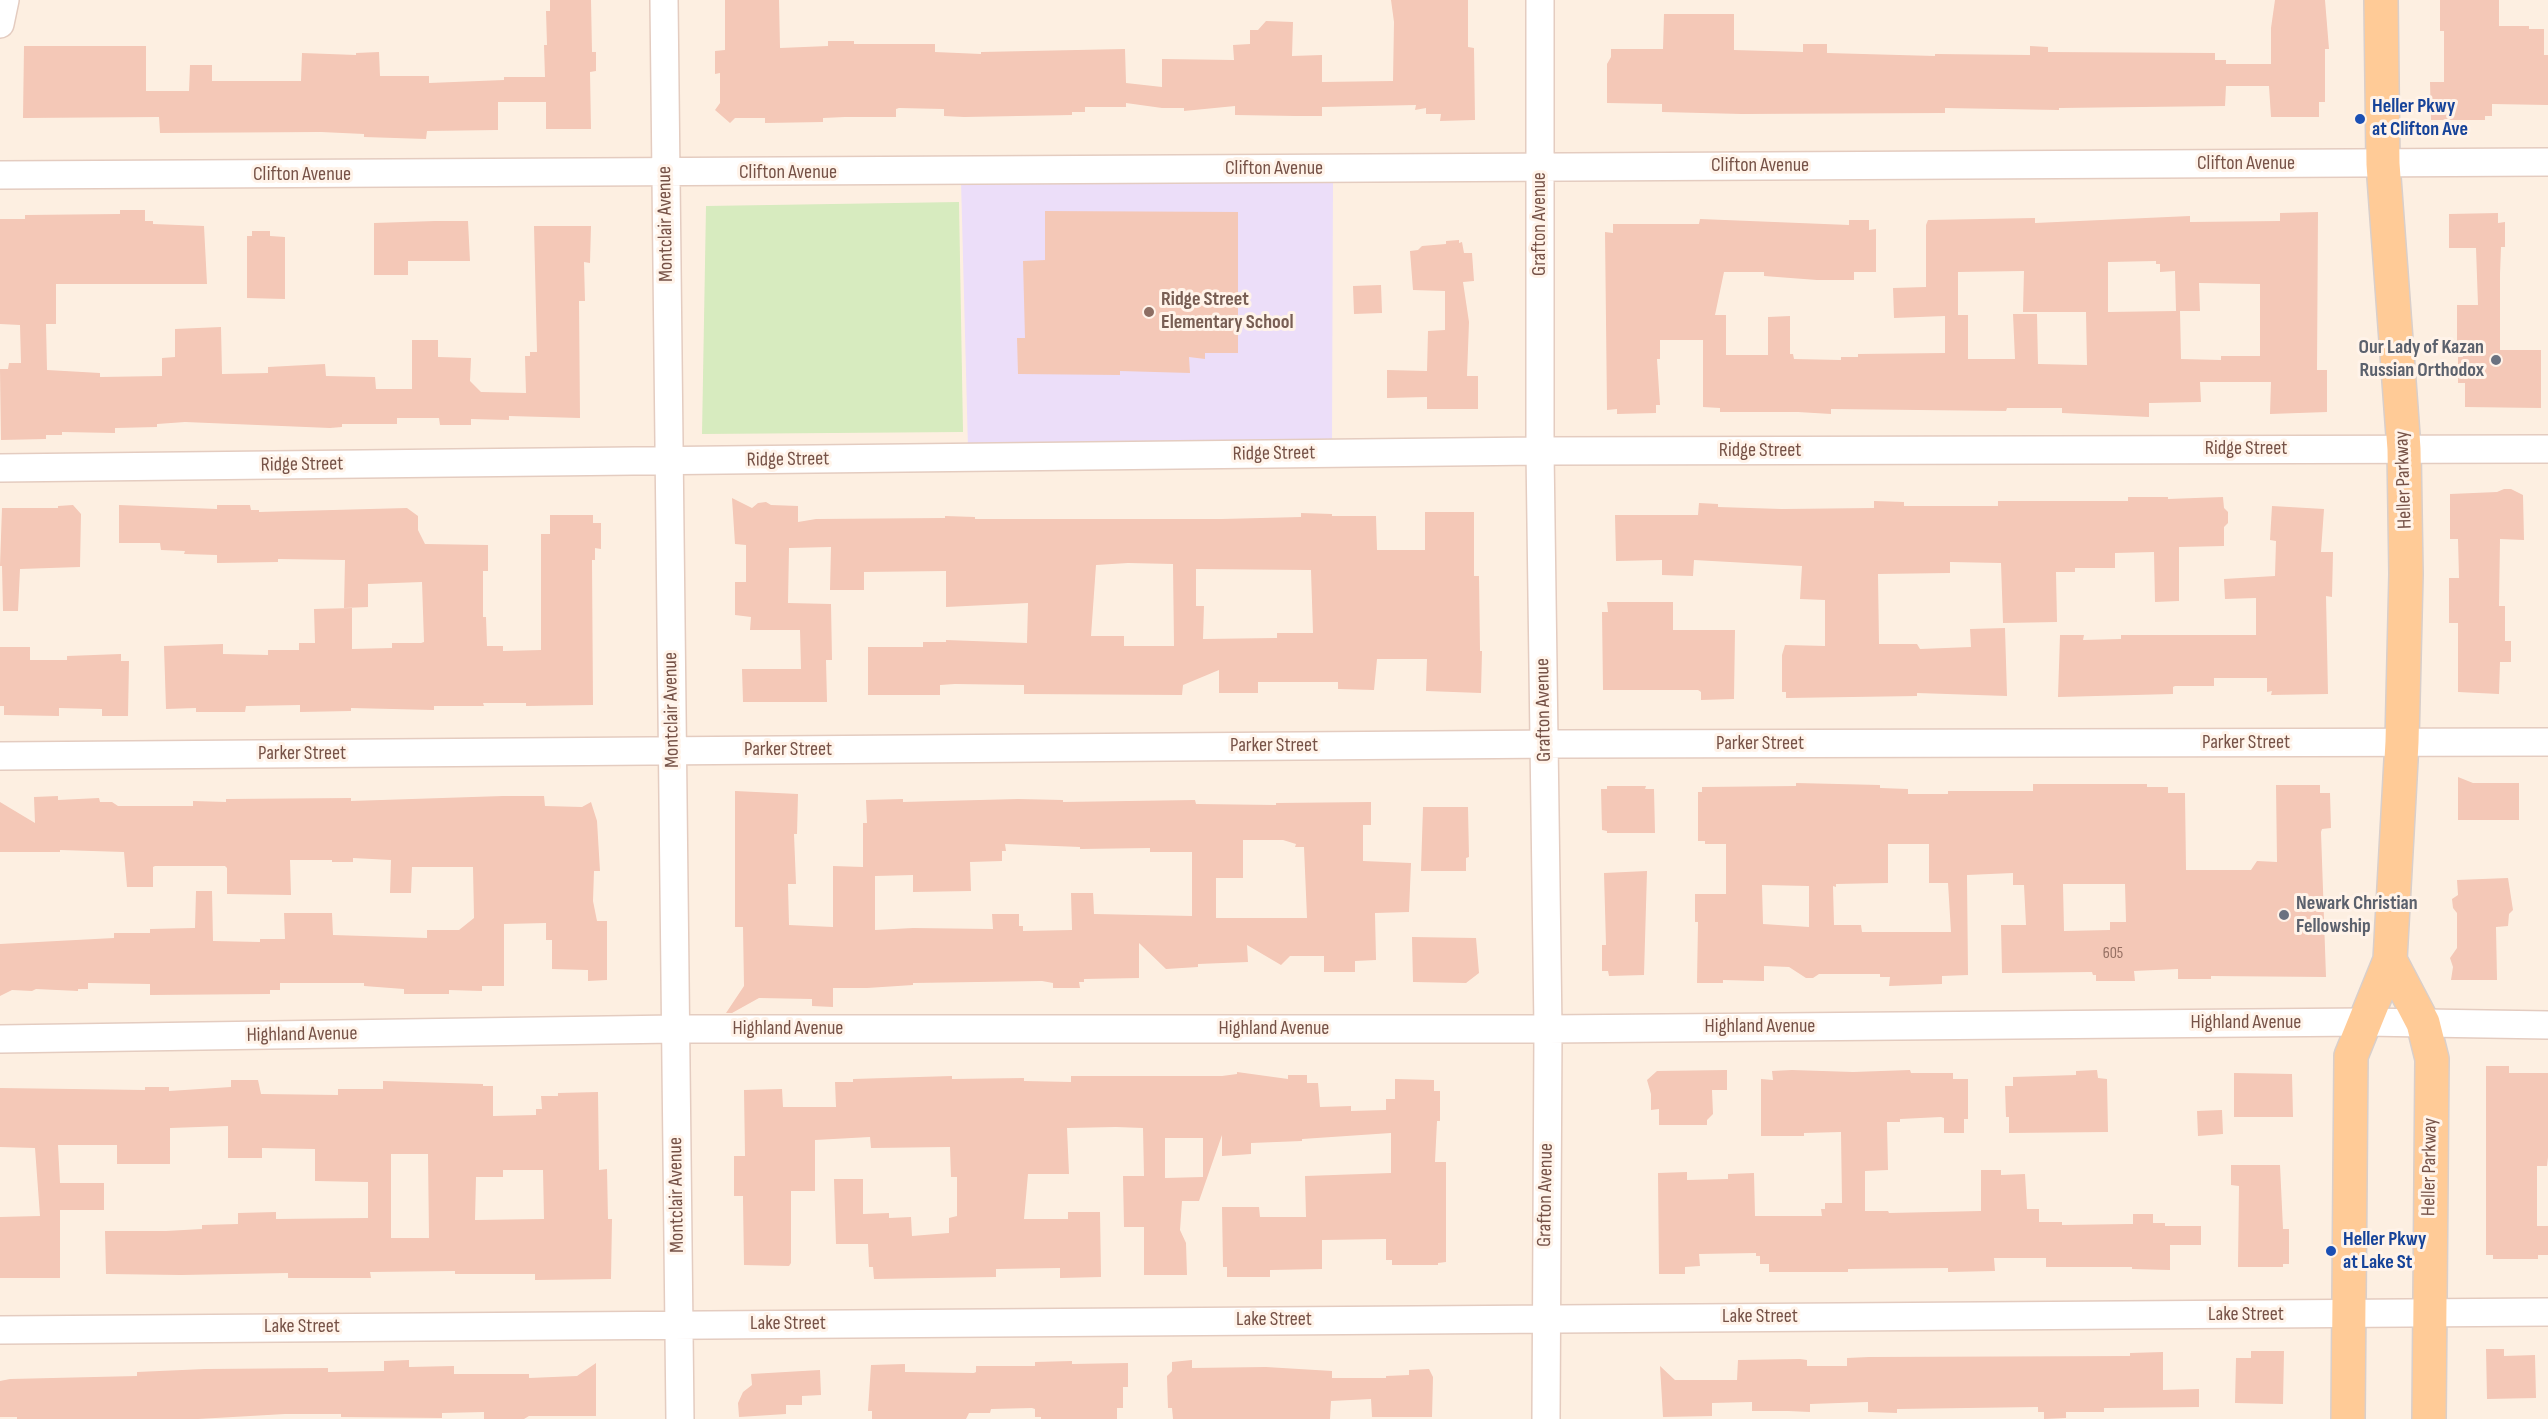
<!DOCTYPE html>
<style>
body{margin:0}
canvas{display:block;background:#fdefe1}
</style>
<canvas width="2548" height="1419"></canvas>
<script>
const ctx = document.querySelector('canvas').getContext('2d');
ctx.lineJoin = 'round';
function fill(path, color) { ctx.fillStyle = color; ctx.fill(path, 'evenodd'); }
const shape = rows => new Path2D(rows.map(r => 'M' + r).join(''));
function trace(path, color, width, dash) { ctx.strokeStyle = color; ctx.lineWidth = width; ctx.lineCap = dash ? 'butt' : 'round'; ctx.setLineDash(dash || []); ctx.stroke(path); }
function label(font, color, halo, rows, align = 'center') {
  ctx.font = font + ' "Sofia Sans Condensed",sans-serif'; ctx.lineWidth = 6; ctx.setLineDash([]); ctx.textBaseline = 'middle'; ctx.strokeStyle = halo; ctx.fillStyle = color; for (const [text, x, y, turn = 0] of rows) {
    ctx.save(); ctx.translate(x, y); ctx.rotate((+turn || 0) * Math.PI / 180); ctx.textAlign = isNaN(turn) ? turn : align; if (halo) ctx.strokeText(text, 0, 0); ctx.fillText(text, 0, 0); ctx.restore();
  }
}
fill(shape([
 [1333,178,1332,444,968,449,961,181]
]), '#ecdef9');
fill(shape([
 [959,202,963,432,702,434,706,206]
]), '#d7ebbf');
fill(shape([
 [550,0,591,0,592,52,596,52,596,71,590,72,591,129,546,129,546,102,498,102,498,130,427,131,426,139,364,137,364,134,321,132,160,133,159,117,23,118,24,46,146,46,146,91,189,91,190,65,212,65,212,81,301,81,302,53,356,55,356,53,379,52,380,76,429,76,429,83,504,80,504,77,545,77,544,45,547,45,546,11,550,11],
 [725,0,779,0,780,48,828,46,828,41,854,41,854,44,935,44,935,52,981,54,981,52,1125,49,1126,83,1162,87,1162,59,1234,60,1233,45,1250,44,1250,30,1258,30,1266,21,1293,22,1292,56,1322,55,1322,82,1393,81,1394,22,1391,0,1468,0,1468,47,1474,48,1475,120,1440,121,1441,114,1426,114,1426,108,1415,110,1416,105,1322,107,1322,116,1296,116,1235,115,1235,106,1184,111,1184,108,1162,108,1126,103,1126,107,1085,107,1085,112,1072,112,1072,115,964,117,944,116,944,109,899,108,896,109,896,117,845,117,823,118,823,122,765,123,765,118,735,118,730,123,715,110,720,103,720,73,715,74,715,51,725,50],
 [2275,0,2325,0,2329,49,2325,49,2325,102,2319,102,2319,117,2271,117,2269,86,2226,86,2225,106,2059,108,2059,110,1945,108,1945,113,1742,114,1662,112,1662,104,1607,103,1607,64,1611,57,1611,49,1663,49,1664,14,1734,14,1734,50,1803,52,1803,44,1827,44,1827,53,1935,56,1935,54,2030,55,2030,46,2048,47,2048,52,2215,53,2215,60,2226,60,2226,64,2271,64,2271,28],
 [2440,0,2499,0,2499,26,2529,26,2529,29,2544,29,2544,55,2548,55,2548,105,2492,104,2492,116,2485,116,2485,120,2431,120,2430,82,2444,82,2444,31,2440,31],
 [120,210,145,210,145,221,153,221,153,224,204,226,207,284,56,284,56,324,46,324,47,370,100,373,100,377,162,376,162,358,175,357,175,329,221,327,222,374,268,373,268,367,325,364,326,376,375,377,376,389,412,389,412,340,438,340,438,357,471,358,470,381,481,392,526,393,525,356,530,356,530,352,537,352,534,226,591,226,590,263,584,262,585,301,579,301,580,418,509,416,509,420,471,419,471,425,440,425,439,418,397,418,397,424,342,424,342,427,330,428,185,422,157,424,157,427,115,428,115,433,62,432,62,435,46,435,46,439,1,440,0,369,8,369,9,363,21,363,20,325,0,324,0,219,25,219,25,215,120,214],
 [1045,211,1238,212,1238,353,1205,353,1205,359,1189,357,1190,373,1120,371,1120,375,1018,374,1017,338,1025,338,1023,261,1045,260],
 [2318,212,2317,370,2327,370,2327,412,2270,414,2271,382,2200,382,2201,402,2149,403,2149,417,2062,413,2062,408,2007,408,2006,411,1831,409,1831,414,1798,412,1720,412,1720,408,1703,407,1703,340,1660,340,1660,359,1657,359,1660,405,1656,405,1656,413,1617,414,1617,409,1607,410,1605,232,1613,233,1613,224,1699,224,1700,219,1849,225,1849,220,1869,220,1869,230,1876,229,1876,272,1854,272,1854,280,1817,280,1764,276,1764,272,1724,272,1715,315,1726,315,1726,355,1768,355,1768,317,1790,316,1790,354,1793,354,1794,359,1841,360,1841,357,1858,357,1858,354,1945,353,1945,316,1894,318,1893,288,1926,287,1926,225,1928,220,2035,218,2035,223,2190,216,2190,222,2280,221,2280,213],
 [2156,261,2156,264,2160,264,2160,272,2175,271,2176,311,2108,312,2108,262],
 [2024,271,2023,312,2086,312,2087,365,2038,364,2037,314,2013,314,2015,359,1968,359,1968,315,1958,315,1958,272],
 [2199,283,2260,284,2260,356,2221,356,2221,360,2181,359,2180,311,2200,311],
 [2498,213,2498,223,2505,222,2505,247,2501,247,2500,274,2500,350,2541,350,2541,408,2465,407,2465,383,2458,383,2458,357,2463,357,2457,341,2457,305,2478,305,2476,248,2449,248,2449,214],
 [435,221,468,221,470,261,408,261,408,275,374,275,374,223],
 [252,231,270,231,270,236,285,237,285,299,247,298,247,236,252,236],
 [1459,240,1459,243,1462,242,1464,253,1472,253,1474,281,1463,282,1469,322,1467,376,1478,376,1478,409,1427,409,1427,397,1387,398,1387,370,1427,371,1428,331,1445,330,1445,291,1413,290,1410,251,1418,250,1422,246,1446,244,1446,241],
 [1381,285,1382,313,1354,314,1353,286],
 [2504,489,2511,489,2523,495,2524,540,2500,539,2499,606,2505,606,2505,641,2511,641,2511,662,2500,662,2499,694,2458,692,2458,623,2449,623,2449,578,2459,578,2458,539,2450,539,2450,494,2497,492],
 [2128,497,2168,497,2168,499,2223,497,2224,508,2228,512,2228,523,2224,527,2224,546,2179,547,2179,601,2155,602,2154,552,2115,553,2115,568,2075,568,2075,572,2056,572,2057,622,2003,623,2001,563,1950,562,1950,573,1878,574,1879,644,1917,644,1920,649,1971,647,1970,629,2005,628,2007,696,1917,693,1917,696,1786,698,1786,692,1782,692,1782,655,1785,645,1825,646,1825,600,1800,599,1802,566,1694,560,1693,576,1662,575,1662,560,1616,561,1615,515,1698,515,1699,503,1718,504,1718,507,1782,509,1874,508,1874,501,1904,502,1904,506,1998,506,1998,501,2128,501],
 [732,498,752,508,758,503,766,502,771,505,798,506,798,522,816,519,945,518,945,516,975,517,975,519,1221,519,1301,517,1301,513,1332,514,1332,516,1376,516,1377,550,1425,550,1425,512,1474,512,1474,576,1479,576,1480,651,1482,651,1481,693,1426,691,1427,659,1377,659,1374,690,1338,689,1338,682,1258,682,1258,693,1219,693,1219,670,1183,685,1182,695,1024,694,1024,685,955,684,940,685,940,695,868,695,868,647,923,647,923,642,946,642,946,640,1027,643,1028,603,946,607,946,571,864,572,864,590,830,590,831,547,789,548,788,603,831,604,832,660,826,660,827,702,743,702,742,669,801,669,800,630,750,630,751,617,735,615,735,582,746,582,746,545,735,544],
 [1128,563,1173,564,1174,646,1124,646,1124,636,1091,636,1096,565],
 [1196,569,1311,570,1313,633,1277,633,1277,638,1203,639,1204,606,1196,606],
 [73,505,81,514,80,567,20,569,18,611,3,611,2,566,0,566,2,508,58,508,58,506],
 [119,505,217,509,217,505,250,505,251,510,259,510,259,512,407,508,418,516,418,530,425,544,488,545,488,571,483,571,483,617,486,617,487,646,503,646,503,651,541,650,541,534,550,534,550,515,593,515,593,523,601,523,601,549,595,548,595,560,592,560,593,705,526,706,526,703,483,703,484,706,434,706,434,710,351,708,351,711,300,712,300,705,246,706,245,712,196,712,196,708,166,709,164,646,223,644,223,654,268,655,268,650,299,650,299,643,315,643,314,609,352,608,352,649,392,648,392,643,421,643,424,642,422,582,368,584,368,607,344,608,345,560,278,559,278,562,217,563,217,555,184,554,185,551,161,550,160,543,119,543],
 [2272,506,2324,509,2321,552,2333,552,2332,597,2326,596,2328,694,2271,695,2272,691,2267,692,2267,678,2214,678,2214,686,2175,686,2173,687,2173,694,2058,697,2060,635,2084,635,2083,640,2121,639,2121,635,2256,635,2256,598,2225,599,2224,579,2275,576,2276,541,2270,540],
 [1607,602,1673,602,1673,630,1735,630,1734,699,1701,700,1701,692,1698,690,1603,690,1602,612,1608,612],
 [0,647,30,647,30,660,67,660,67,656,121,654,121,661,129,661,128,716,102,716,102,709,59,708,59,716,4,715,4,706,0,706],
 [2458,777,2473,783,2519,783,2519,820,2458,820],
 [1796,783,1880,785,1880,788,1908,789,1908,794,1948,794,1948,791,2033,791,2033,784,2147,784,2147,787,2168,787,2168,793,2185,793,2186,870,2251,870,2257,861,2277,862,2276,785,2320,785,2320,793,2330,793,2331,828,2322,829,2321,832,2326,977,2211,976,2211,979,2178,979,2178,969,2134,971,2135,981,2096,981,2096,975,2093,975,2092,972,2002,973,2001,925,2026,925,2024,885,2013,885,2013,873,1967,875,1968,975,1942,976,1942,984,1889,986,1890,977,1880,977,1880,974,1819,974,1813,978,1806,978,1789,967,1764,966,1764,981,1723,980,1723,983,1697,983,1698,922,1695,922,1695,894,1726,894,1726,844,1705,844,1705,841,1698,841,1698,792,1702,792,1702,787,1796,786],
 [1888,844,1929,844,1929,883,1948,883,1951,932,1862,932,1861,925,1834,925,1833,886,1836,887,1836,884,1888,883],
 [2063,884,2125,884,2126,922,2110,922,2110,930,2064,931],
 [1762,885,1809,886,1809,927,1763,924],
 [1607,786,1646,786,1645,789,1654,789,1655,833,1607,833,1607,831,1602,830,1601,789,1607,789],
 [735,791,798,794,797,834,794,834,796,884,788,884,789,925,833,927,833,866,863,867,863,823,867,823,866,800,903,799,903,802,1018,799,1063,800,1063,802,1195,800,1196,804,1276,805,1276,803,1371,802,1371,825,1363,825,1363,861,1411,863,1409,912,1375,913,1376,960,1355,961,1355,972,1324,972,1324,956,1290,956,1281,965,1247,945,1248,962,1198,964,1198,967,1166,969,1139,943,1139,978,1084,979,1084,982,1079,982,1080,988,1053,988,1053,983,1042,981,913,983,913,985,867,988,833,988,833,1007,812,1006,812,999,759,998,732,1013,726,1013,744,986,743,927,735,927],
 [1243,840,1283,840,1296,844,1295,847,1304,847,1307,918,1216,918,1216,878,1243,878],
 [1005,844,1080,847,1080,849,1150,848,1150,852,1192,852,1192,916,1094,914,1093,893,1071,893,1072,930,1023,931,1023,926,1019,926,1019,914,992,914,993,929,913,928,875,930,875,876,913,875,913,892,971,891,970,862,1002,861,1002,851,1006,851],
 [58,796,58,800,99,798,100,802,112,802,118,806,193,806,193,801,226,802,226,799,351,798,351,801,503,796,544,796,545,806,582,807,591,802,597,821,600,871,594,871,593,901,597,921,607,921,607,980,588,981,588,970,552,969,552,940,546,940,546,923,504,924,504,986,482,986,482,991,449,990,449,994,404,994,404,989,364,986,364,983,280,983,280,990,270,990,270,994,150,995,150,984,88,983,88,989,78,989,78,991,36,989,32,991,12,990,0,996,0,944,114,938,114,933,150,933,150,929,195,928,196,891,212,891,213,941,260,942,260,939,285,939,284,913,332,913,333,935,427,938,427,930,459,930,474,918,473,867,412,867,411,893,390,893,391,860,353,858,353,862,332,862,332,860,290,860,291,895,227,894,227,868,225,866,155,866,153,867,153,887,127,887,124,852,60,850,60,852,0,852,0,802,35,823,34,797],
 [1423,807,1468,807,1469,857,1466,858,1466,871,1421,871],
 [1647,871,1644,975,1609,976,1608,971,1602,971,1602,945,1606,945,1604,873],
 [2508,878,2513,910,2509,914,2508,926,2496,927,2497,980,2451,980,2453,967,2450,958,2457,948,2457,913,2453,908,2452,899,2458,895,2457,880],
 [1412,937,1476,938,1479,973,1466,983,1413,982],
 [2486,1066,2509,1066,2509,1073,2548,1073,2548,1157,2547,1166,2537,1166,2537,1226,2548,1226,2548,1255,2538,1255,2538,1259,2493,1259,2493,1255,2486,1255],
 [1727,1070,1727,1090,1712,1090,1713,1114,1707,1120,1707,1125,1659,1125,1659,1109,1651,1110,1651,1094,1647,1080,1657,1071],
 [1792,1070,1853,1072,1910,1070,1911,1073,1953,1073,1953,1079,1968,1079,1968,1119,1964,1119,1964,1133,1944,1133,1944,1118,1941,1117,1900,1119,1900,1122,1887,1122,1888,1170,1865,1171,1865,1211,1888,1211,1889,1213,1981,1211,1981,1170,2001,1170,2001,1175,2025,1174,2027,1209,2039,1209,2039,1222,2062,1222,2062,1225,2129,1224,2133,1224,2133,1214,2153,1214,2153,1223,2165,1223,2165,1226,2201,1226,2201,1245,2170,1245,2170,1270,2132,1269,2132,1267,2046,1267,2046,1258,1994,1258,1995,1271,1948,1272,1948,1268,1848,1269,1848,1272,1769,1272,1769,1264,1760,1264,1760,1256,1756,1256,1756,1253,1699,1254,1700,1266,1685,1267,1685,1274,1659,1274,1658,1173,1687,1172,1687,1180,1728,1179,1728,1174,1754,1173,1755,1216,1822,1216,1821,1209,1825,1209,1825,1203,1842,1203,1841,1132,1804,1133,1804,1136,1761,1136,1761,1079,1773,1080,1772,1071],
 [2097,1070,2098,1078,2107,1079,2108,1132,2009,1133,2009,1117,2006,1117,2005,1086,2013,1086,2013,1077,2076,1075,2076,1071],
 [1237,1072,1288,1079,1288,1075,1307,1075,1307,1083,1318,1083,1320,1107,1351,1106,1351,1111,1386,1110,1386,1099,1395,1099,1395,1079,1434,1080,1434,1091,1440,1091,1440,1121,1437,1121,1435,1162,1446,1162,1446,1262,1438,1263,1438,1265,1392,1265,1392,1260,1386,1260,1386,1239,1322,1240,1322,1269,1270,1270,1270,1277,1227,1277,1227,1267,1223,1267,1222,1207,1259,1207,1260,1217,1306,1217,1305,1176,1391,1173,1391,1133,1302,1139,1302,1141,1251,1143,1251,1154,1222,1156,1222,1135,1199,1201,1182,1201,1180,1230,1186,1243,1187,1275,1144,1275,1144,1227,1124,1227,1123,1176,1144,1176,1143,1128,1116,1127,1067,1128,1069,1174,1028,1174,1024,1219,1068,1219,1068,1212,1100,1212,1101,1277,1060,1278,1060,1268,996,1269,996,1277,874,1279,873,1267,869,1267,868,1244,836,1244,834,1179,863,1179,863,1214,889,1213,889,1218,911,1217,912,1236,949,1233,949,1218,957,1216,957,1177,951,1177,950,1147,871,1148,870,1137,815,1140,815,1191,791,1191,791,1263,789,1266,744,1265,743,1199,743,1196,734,1196,734,1156,745,1156,744,1090,782,1089,783,1107,836,1107,835,1082,853,1082,853,1079,952,1076,952,1079,1024,1078,1024,1081,1071,1082,1071,1076,1222,1076,1237,1074],
 [1165,1138,1203,1138,1203,1177,1165,1178],
 [2234,1073,2292,1074,2293,1117,2234,1117],
 [231,1080,258,1080,261,1094,338,1095,338,1089,383,1089,383,1081,483,1084,483,1086,493,1086,493,1116,536,1115,536,1109,542,1109,541,1096,558,1096,558,1093,598,1092,599,1170,607,1169,608,1219,612,1219,611,1279,535,1280,535,1274,455,1274,455,1271,370,1272,371,1278,288,1278,288,1273,181,1275,106,1274,105,1231,166,1231,202,1229,202,1225,238,1224,238,1213,276,1212,276,1219,368,1218,368,1182,315,1181,315,1149,262,1148,262,1158,228,1158,228,1126,170,1128,170,1164,117,1164,117,1145,58,1145,60,1183,104,1183,104,1210,60,1210,60,1278,0,1278,0,1217,40,1216,35,1148,0,1147,0,1088,145,1090,145,1087,169,1087,169,1091,231,1087],
 [391,1154,428,1154,429,1238,391,1238],
 [503,1170,543,1170,544,1219,475,1220,476,1177,503,1177],
 [2222,1110,2223,1134,2198,1136,2197,1111],
 [2231,1165,2280,1165,2283,1229,2289,1229,2289,1264,2283,1264,2283,1267,2238,1267,2239,1186,2231,1185],
 [2486,1349,2504,1349,2504,1356,2535,1355,2536,1398,2487,1399],
 [2251,1351,2284,1351,2283,1404,2235,1403,2236,1358,2251,1358],
 [2163,1352,2163,1390,2199,1389,2199,1407,2104,1408,2104,1412,2066,1412,2066,1418,2044,1419,2044,1412,2038,1412,2038,1407,1897,1409,1897,1413,1868,1412,1868,1402,1810,1404,1810,1412,1788,1411,1752,1411,1752,1402,1712,1403,1712,1416,1663,1417,1660,1366,1675,1380,1737,1380,1738,1360,1800,1359,1807,1360,1807,1366,1847,1366,1847,1358,1869,1357,2130,1356,2130,1353],
 [409,1360,409,1367,454,1366,454,1374,529,1374,529,1378,577,1376,596,1363,596,1416,529,1416,524,1419,484,1419,484,1412,442,1413,442,1418,341,1417,341,1414,285,1414,198,1419,17,1419,17,1417,0,1417,0,1381,10,1379,137,1376,137,1372,205,1369,328,1368,328,1372,384,1371,384,1361],
 [1192,1360,1192,1368,1266,1367,1332,1371,1332,1378,1386,1378,1386,1376,1409,1375,1409,1370,1429,1369,1433,1377,1432,1417,1372,1417,1371,1399,1331,1401,1330,1419,1173,1419,1172,1408,1168,1408,1167,1376,1172,1371,1172,1362],
 [1072,1361,1072,1364,1128,1363,1128,1387,1123,1387,1123,1408,1117,1408,1117,1419,1041,1419,1041,1417,1035,1417,1035,1409,1032,1408,991,1409,990,1413,969,1413,966,1419,872,1419,872,1411,868,1411,871,1365,905,1364,905,1372,974,1373,976,1372,976,1366,1035,1366,1035,1362],
 [820,1370,821,1395,802,1396,802,1405,786,1405,786,1414,739,1417,738,1403,743,1392,752,1385,751,1374]
]), '#f4c8b7');
const minor = shape([
 [664,0,680,1419],
 [1540,0,1540,451,1548,1029,1546,1419],
 [0,24,5,0],
 [0,175,2548,162],
 [0,468,1540,451,2548,449],
 [0,756,1560,744,2548,742],
 [0,1039,675,1029,1548,1029,2365,1022,2548,1025],
 [0,1330,2548,1312]
]);
const major = shape([
 [2390,960,2423,1023,2432,1059,2429,1419],
 [2348,1419,2351,1056,2390,960,2402,742,2406,574,2404,449,2383,164,2381,0]
]);
trace(minor, '#e4ccc0', 30);
trace(major, '#d9cfcb', 36);
trace(minor, '#fff', 27);
trace(major, '#ffcb97', 33);
for (const [x, y, r, color] of [
 [2360,119,6,"#1a4fb4"],
 [1149,312,6,"#8d6e63"],
 [2496,360,6,"#6b7280"],
 [2284,915,6,"#6b7280"],
 [2331,1251,6,"#1a4fb4"]
]) { const dot = new Path2D(); dot.arc(x, y, r, 0, 2 * Math.PI); ctx.fillStyle = color; ctx.fill(dot); trace(dot, '#fff3e9', 2); }
label('16px', '#967063', null, [
 ["605",2113,954]
]);
label('bold 20px', '#164399', '#fff3e9', [
 ["Heller Pkwy",2372,107],
 ["at Clifton Ave",2372,130],
 ["Heller Pkwy",2343,1240],
 ["at Lake St",2343,1263]
], 'left');
label('20px', '#765247', '#fff3e9', [
 ["Clifton Avenue",2246,164],
 ["Clifton Avenue",1760,166],
 ["Clifton Avenue",1274,169],
 ["Clifton Avenue",788,173],
 ["Clifton Avenue",302,175],
 ["Montclair Avenue",666,224,-91],
 ["Grafton Avenue",1540,224,-90],
 ["Ridge Street",2246,449],
 ["Ridge Street",1760,451],
 ["Ridge Street",1274,454,-1],
 ["Ridge Street",788,460,-1],
 ["Ridge Street",302,465,-1],
 ["Heller Parkway",2404,480,-92],
 ["Montclair Avenue",672,710,-91],
 ["Grafton Avenue",1544,710,-91],
 ["Parker Street",2246,743],
 ["Parker Street",1760,744],
 ["Parker Street",1274,746],
 ["Parker Street",788,750],
 ["Parker Street",302,754],
 ["Highland Avenue",2246,1023],
 ["Highland Avenue",1760,1027],
 ["Highland Avenue",788,1029],
 ["Highland Avenue",1274,1029],
 ["Highland Avenue",302,1035,-1],
 ["Heller Parkway",2430,1167,-89],
 ["Montclair Avenue",677,1195,-91],
 ["Grafton Avenue",1546,1195,-89],
 ["Lake Street",2246,1315],
 ["Lake Street",1760,1317],
 ["Lake Street",1274,1320],
 ["Lake Street",788,1324],
 ["Lake Street",302,1327]
]);
label('bold 20px', '#785e54', '#fff3e9', [
 ["Ridge Street",1161,300],
 ["Elementary School",1161,323]
], 'left');
label('bold 20px', '#5b616d', '#fff3e9', [
 ["Our Lady of Kazan",2484,348],
 ["Russian Orthodox",2484,371],
 ["Newark Christian",2296,904,"left"],
 ["Fellowship",2296,927,"left"]
], 'right');
</script>
